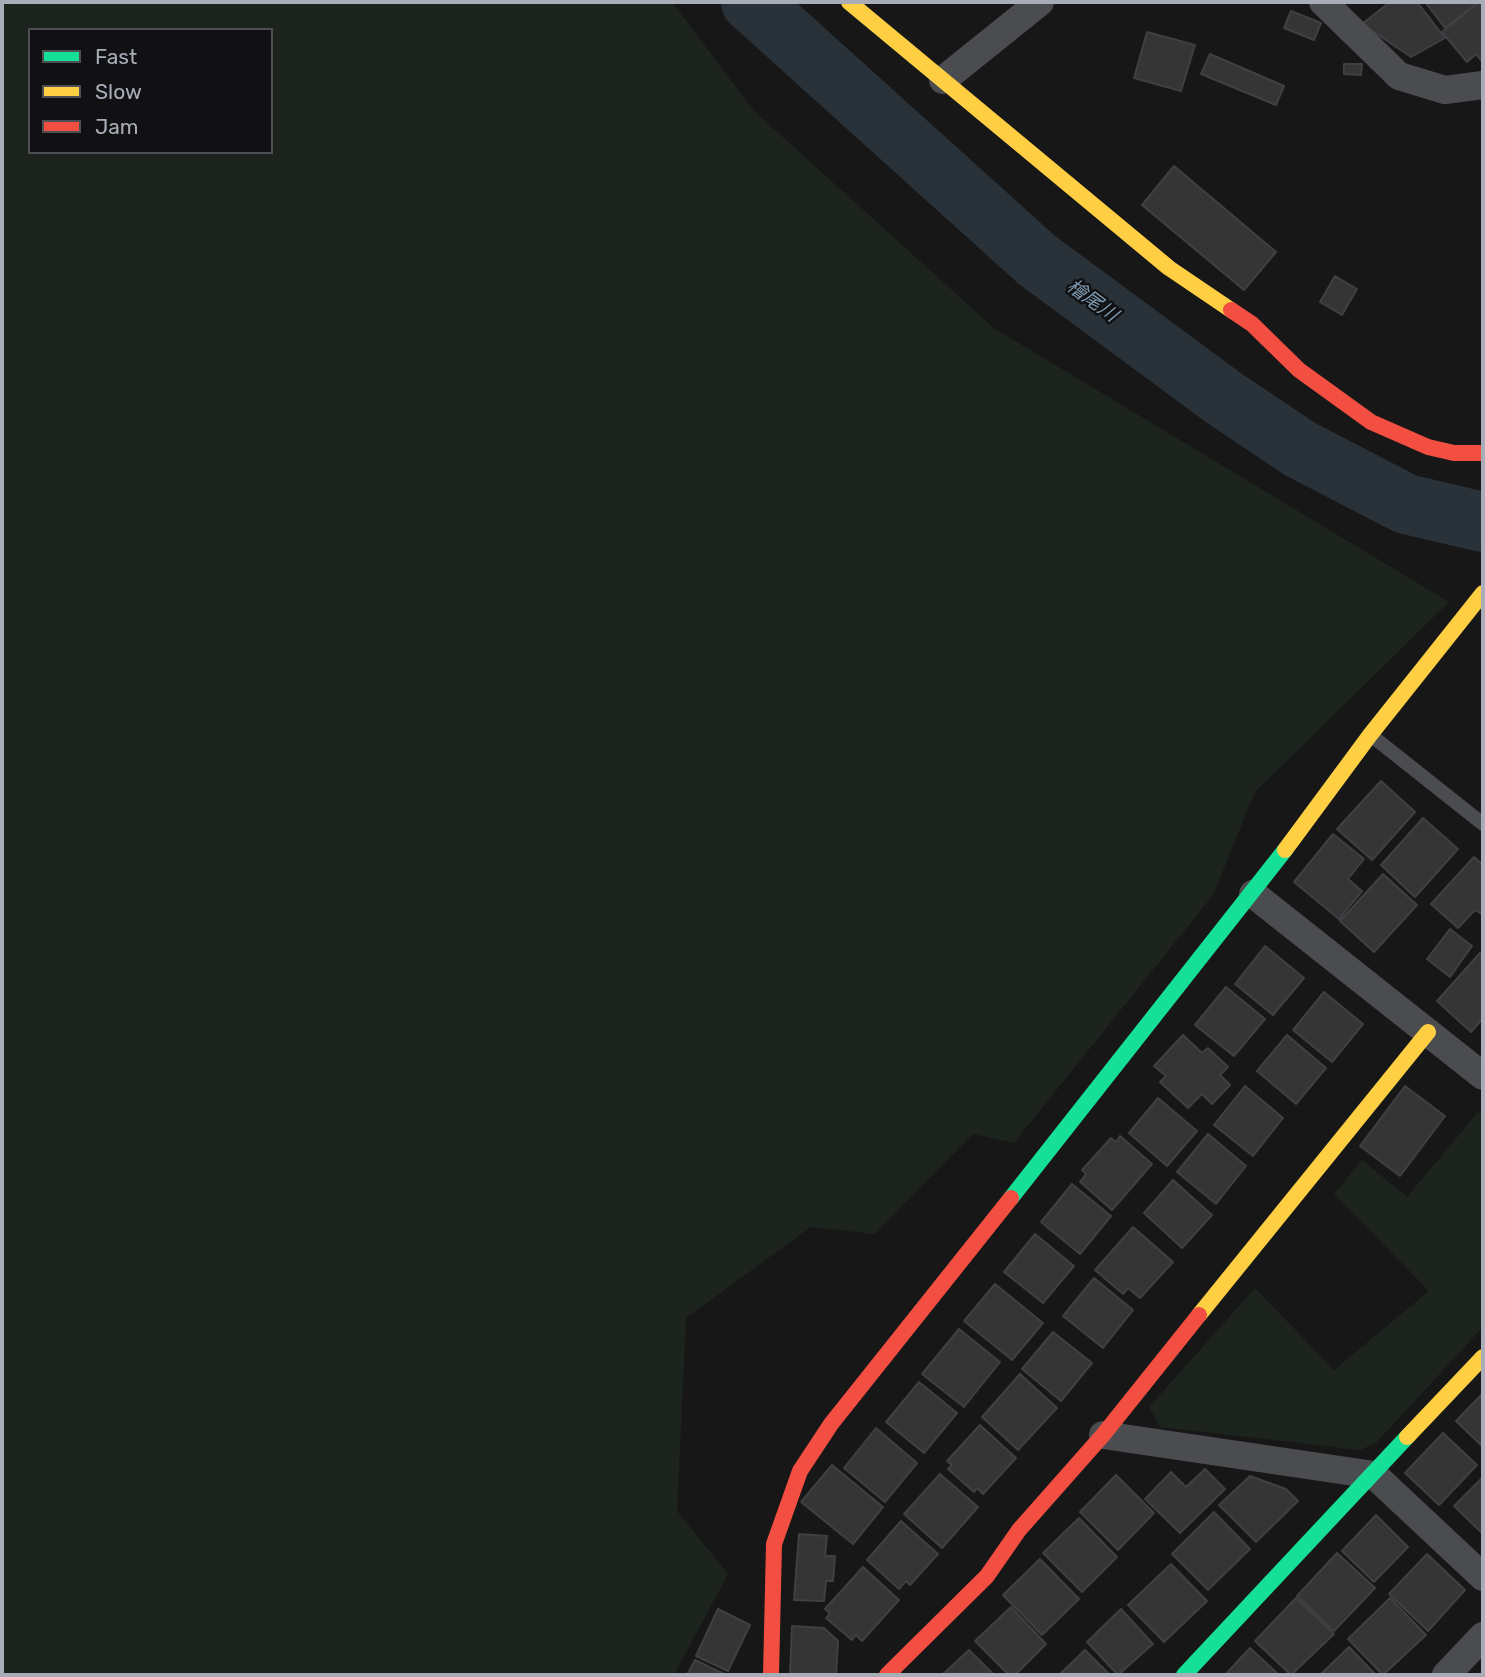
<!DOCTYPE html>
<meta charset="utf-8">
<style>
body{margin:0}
#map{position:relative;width:1485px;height:1677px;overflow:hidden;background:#171717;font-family:Rubik,sans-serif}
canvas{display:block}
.frame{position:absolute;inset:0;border:4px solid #a8adb8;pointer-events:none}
.legend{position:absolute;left:28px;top:28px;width:245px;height:126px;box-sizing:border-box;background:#111113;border:2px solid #4d4f55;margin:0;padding:9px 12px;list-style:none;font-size:21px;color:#a8adb8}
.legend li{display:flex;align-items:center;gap:14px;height:35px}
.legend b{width:35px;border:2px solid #4d4f55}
</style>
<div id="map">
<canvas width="1485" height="1677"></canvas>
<div class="frame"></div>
<ul class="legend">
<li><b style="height:9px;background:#16e098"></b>Fast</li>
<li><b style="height:9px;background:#ffcf43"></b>Slow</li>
<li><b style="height:9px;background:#f24e42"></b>Jam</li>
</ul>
</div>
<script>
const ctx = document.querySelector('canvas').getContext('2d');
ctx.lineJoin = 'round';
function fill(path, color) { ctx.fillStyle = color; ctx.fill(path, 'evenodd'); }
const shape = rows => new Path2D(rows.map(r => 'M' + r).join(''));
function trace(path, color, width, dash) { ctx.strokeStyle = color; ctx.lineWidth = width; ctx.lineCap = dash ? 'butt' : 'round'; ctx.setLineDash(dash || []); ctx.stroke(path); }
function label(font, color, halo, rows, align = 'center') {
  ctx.font = font + ' Rubik,"Noto Sans JP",sans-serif'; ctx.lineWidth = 5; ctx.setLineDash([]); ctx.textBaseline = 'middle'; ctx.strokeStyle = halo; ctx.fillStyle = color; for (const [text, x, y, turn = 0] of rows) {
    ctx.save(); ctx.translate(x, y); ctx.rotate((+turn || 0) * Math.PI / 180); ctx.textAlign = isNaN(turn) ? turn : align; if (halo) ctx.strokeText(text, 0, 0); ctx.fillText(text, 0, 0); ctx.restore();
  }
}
fill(shape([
 [2,2,672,2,753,110,994,328,1449,602,1255,792,1213,895,1014,1143,973,1134,874,1234,811,1227,686,1318,677,1511,728,1574,674,1675,2,1675],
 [30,30,271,30,271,152,30,152],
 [1478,1112,1483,1116,1483,1327,1376,1443,1360,1450,1160,1427,1149,1407,1255,1288,1334,1370,1429,1291,1334,1194,1362,1160,1407,1197]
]), '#1d241e');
trace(shape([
 [751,2,1037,260,1224,398,1300,449,1406,504,1483,522]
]), '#2a3239', 60);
const building = shape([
 [1390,2,1417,2,1445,38,1411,57,1362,24,1390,2],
 [1425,2,1474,2,1476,4,1445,28,1425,2],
 [1479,2,1483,2,1483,63,1476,54,1467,62,1442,32,1479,2],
 [1291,11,1321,23,1314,40,1284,28,1291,11],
 [1147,32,1195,45,1181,91,1134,78,1147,32],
 [1210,54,1284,86,1276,105,1201,74,1210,54],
 [1344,64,1362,64,1361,75,1344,74,1344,64],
 [1174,166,1276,252,1244,290,1142,205,1174,166],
 [1335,276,1357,289,1342,315,1320,302,1335,276],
 [1381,781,1415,812,1372,860,1337,829,1381,781],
 [1423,818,1458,849,1415,897,1381,865,1423,818],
 [1333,834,1364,859,1348,879,1362,891,1339,919,1294,882,1333,834],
 [1474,857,1483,865,1483,915,1475,910,1458,928,1431,904,1474,857],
 [1383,874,1417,905,1374,952,1340,921,1383,874],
 [1450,929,1472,946,1450,977,1427,959,1450,929],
 [1265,946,1304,978,1273,1015,1235,984,1265,946],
 [1480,953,1483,957,1483,1018,1471,1032,1437,1001,1480,953],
 [1226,987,1265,1019,1234,1056,1195,1025,1226,987],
 [1324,992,1363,1024,1332,1062,1293,1030,1324,992],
 [1183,1035,1202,1053,1208,1048,1228,1067,1220,1075,1230,1085,1212,1104,1202,1094,1188,1108,1160,1082,1166,1076,1154,1066,1183,1035],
 [1287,1035,1326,1068,1296,1104,1257,1071,1287,1035],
 [1245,1086,1283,1118,1253,1156,1214,1125,1245,1086],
 [1405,1086,1445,1116,1400,1176,1360,1146,1405,1086],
 [1158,1098,1197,1131,1167,1166,1129,1133,1158,1098],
 [1208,1134,1246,1166,1216,1204,1177,1172,1208,1134],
 [1120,1136,1152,1164,1112,1210,1080,1182,1086,1174,1082,1170,1111,1138,1116,1142,1120,1136],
 [1173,1180,1212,1215,1182,1248,1144,1213,1173,1180],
 [1072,1184,1111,1216,1080,1254,1041,1222,1072,1184],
 [1133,1227,1173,1262,1140,1298,1128,1288,1123,1294,1095,1270,1133,1227],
 [1035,1234,1074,1266,1043,1303,1004,1272,1035,1234],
 [1094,1278,1133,1310,1103,1348,1063,1316,1094,1278],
 [995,1284,1043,1323,1012,1360,964,1321,995,1284],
 [959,1329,1000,1362,964,1407,922,1374,959,1329],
 [1053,1332,1092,1363,1061,1401,1022,1369,1053,1332],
 [1020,1374,1057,1408,1018,1450,982,1417,1020,1374],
 [919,1382,957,1413,924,1453,886,1422,919,1382],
 [1483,1393,1483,1447,1456,1421,1483,1393],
 [980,1425,1016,1458,983,1494,977,1488,974,1492,948,1469,952,1465,947,1461,980,1425],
 [876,1428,917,1463,885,1502,844,1468,876,1428],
 [1443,1433,1477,1465,1439,1505,1405,1473,1443,1433],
 [832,1465,883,1507,853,1544,801,1502,832,1465],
 [1205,1469,1225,1489,1180,1533,1145,1499,1171,1472,1186,1487,1205,1469],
 [940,1474,978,1507,942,1548,904,1514,940,1474],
 [1116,1475,1154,1513,1118,1550,1080,1512,1116,1475],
 [1250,1476,1286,1489,1298,1501,1256,1542,1219,1505,1250,1476],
 [1483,1477,1483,1534,1454,1506,1483,1477],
 [1214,1512,1250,1549,1208,1590,1172,1554,1214,1512],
 [1376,1515,1408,1547,1374,1582,1342,1551,1376,1515],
 [1079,1518,1117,1557,1082,1592,1043,1553,1079,1518],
 [901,1521,938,1554,910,1585,906,1581,899,1589,867,1560,901,1521],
 [799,1534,827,1536,825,1556,835,1556,833,1581,826,1581,824,1601,794,1600,799,1534],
 [1337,1553,1375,1588,1334,1631,1297,1596,1337,1553],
 [1427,1554,1465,1590,1428,1631,1389,1594,1427,1554],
 [1040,1559,1079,1599,1042,1635,1003,1595,1040,1559],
 [1171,1564,1207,1601,1164,1642,1128,1605,1171,1564],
 [863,1567,899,1600,862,1641,856,1635,852,1640,826,1618,830,1613,825,1609,863,1567],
 [1296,1598,1334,1634,1291,1675,1255,1641,1296,1598],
 [1390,1598,1426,1635,1383,1675,1348,1639,1390,1598],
 [1011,1607,1046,1644,1015,1675,1009,1675,975,1641,1011,1607],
 [718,1609,750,1625,728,1671,696,1656,718,1609],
 [1121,1609,1153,1644,1118,1675,1087,1642,1121,1609],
 [792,1626,824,1628,838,1641,836,1675,790,1675,792,1626],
 [1349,1647,1376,1675,1320,1675,1349,1647],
 [1250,1648,1279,1675,1225,1675,1250,1648],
 [969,1650,994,1675,942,1675,969,1650],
 [1085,1650,1110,1675,1059,1675,1085,1650],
 [695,1660,726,1675,687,1675,695,1660]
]);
fill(building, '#353536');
trace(building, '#3f4043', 2);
trace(shape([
 [1372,736,1483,824]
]), '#4b4c50', 14);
trace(shape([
 [1323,2,1399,76,1445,90,1483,85],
 [943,80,1040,2],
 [1253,894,1483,1076],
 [1103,1435,1374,1475,1483,1577],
 [1446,1675,1483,1636]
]), '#4b4c50', 28);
trace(shape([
 [1011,1198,1285,850],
 [1184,1675,1407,1437]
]), '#16e098', 16);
trace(shape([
 [849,2,1169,268,1231,310],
 [1285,850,1370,735,1483,593],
 [1199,1315,1428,1032],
 [1407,1437,1483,1357]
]), '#ffcf43', 16);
trace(shape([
 [1231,310,1252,324,1299,370,1371,422,1428,447,1454,453,1483,453],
 [771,1675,774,1544,800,1471,831,1424,1011,1198],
 [887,1675,987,1576,1019,1530,1103,1435,1199,1315]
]), '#f24e42', 16);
label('italic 19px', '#7f9bb3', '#111113', [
 ["檜尾川",1092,301,36]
]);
</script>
